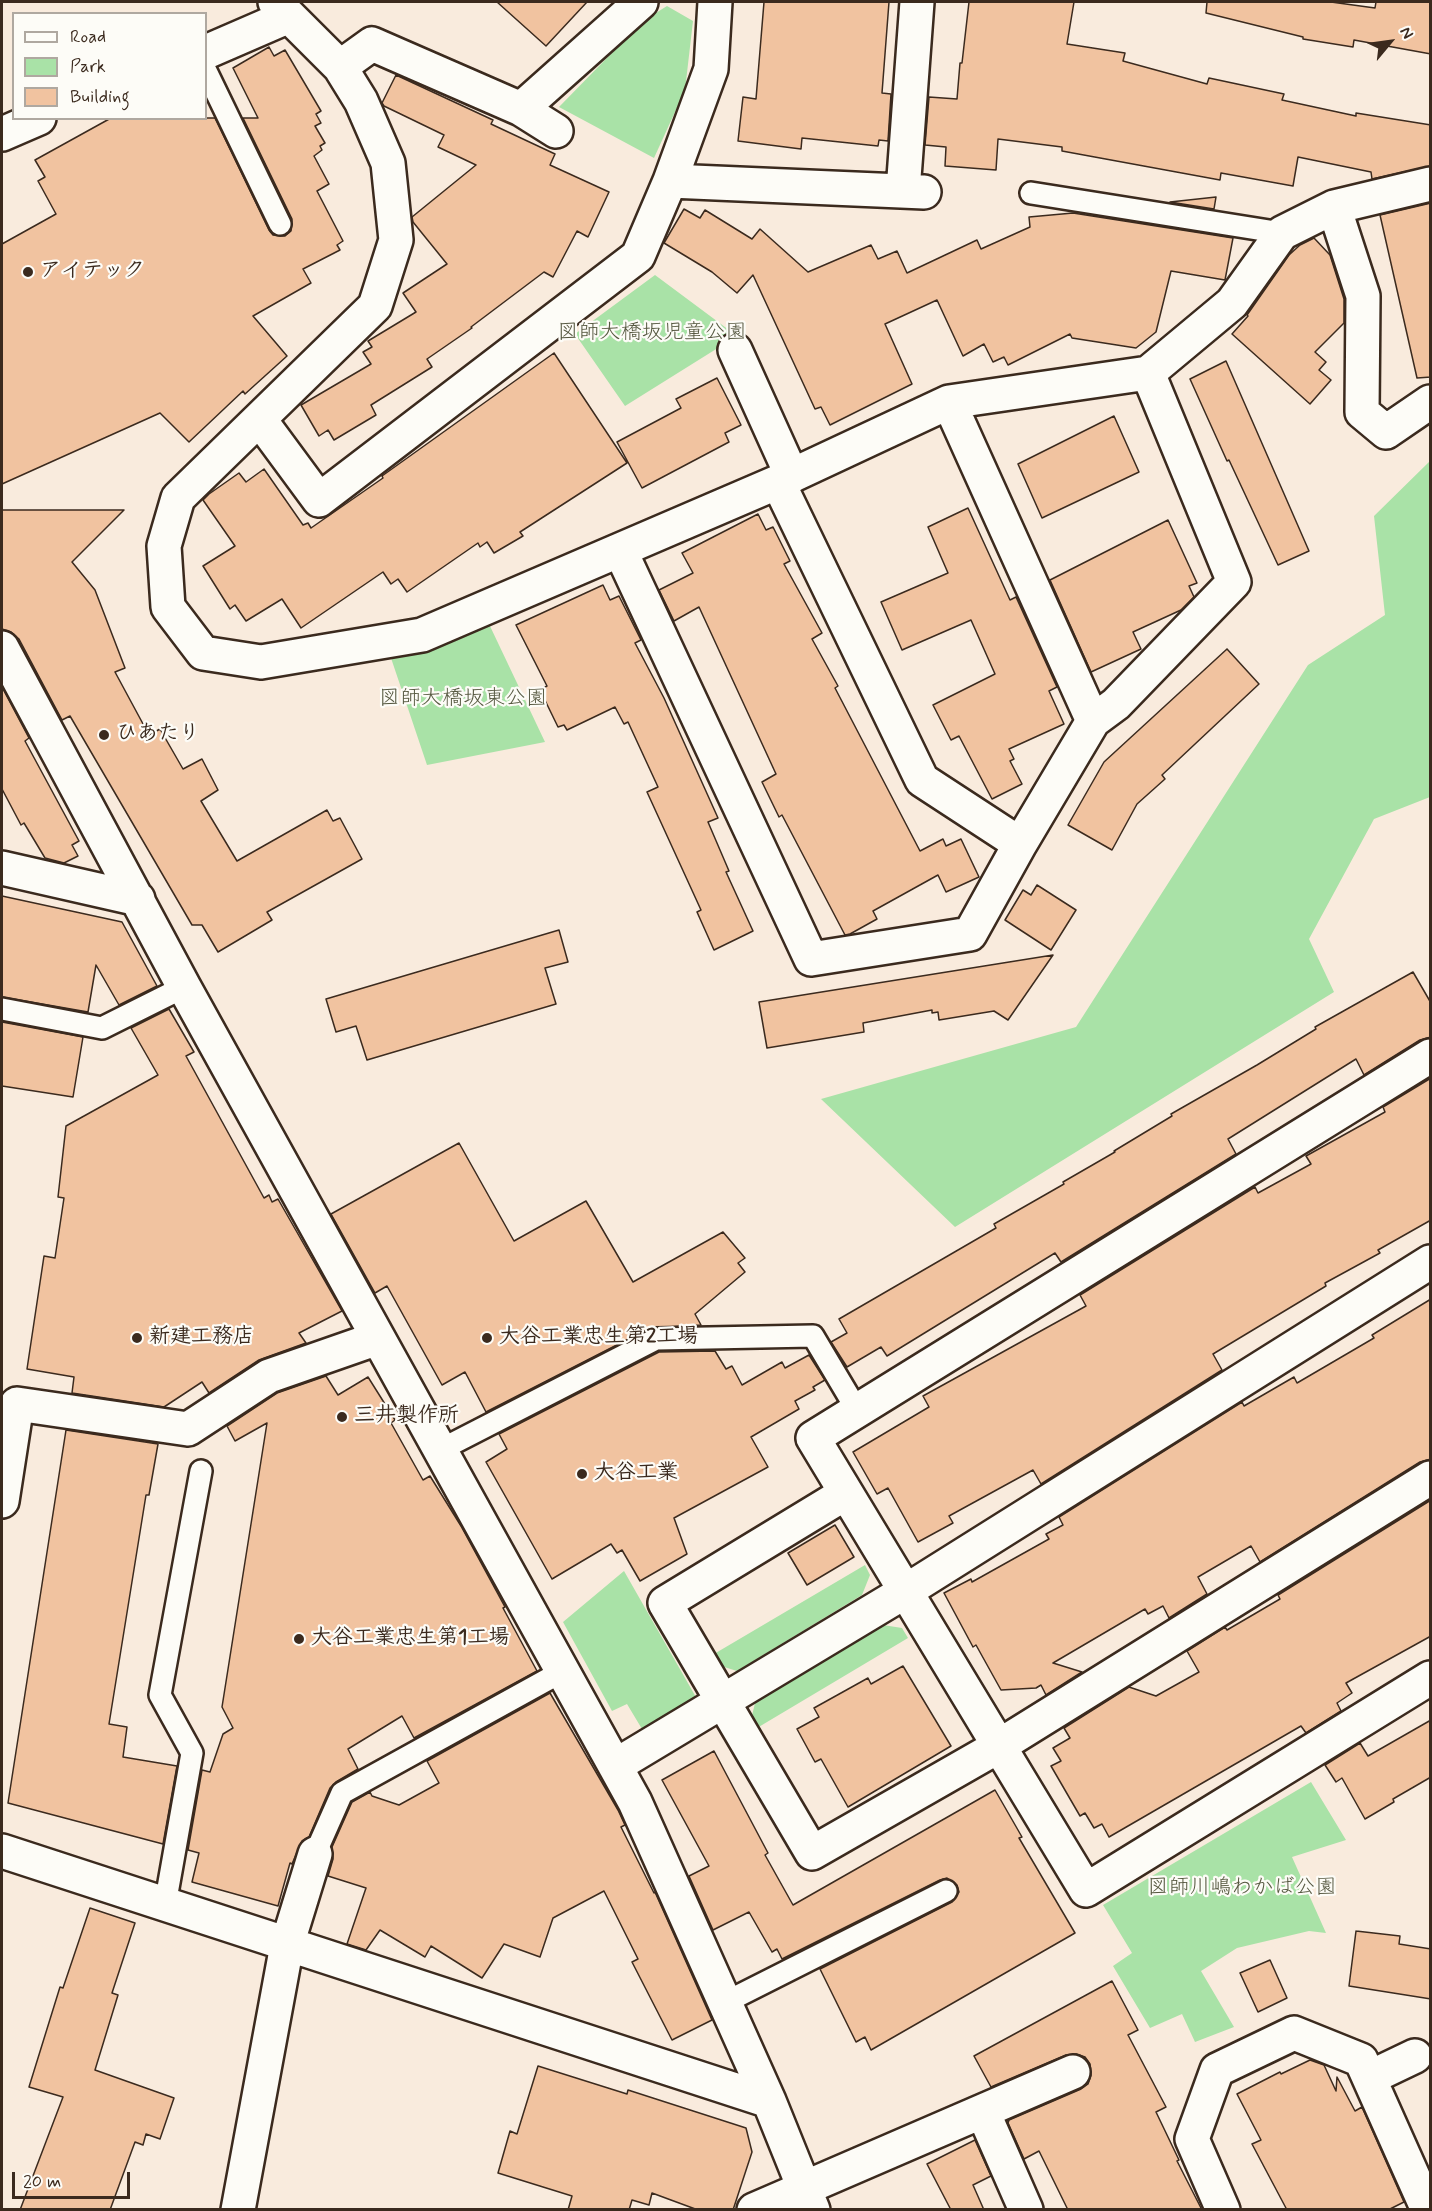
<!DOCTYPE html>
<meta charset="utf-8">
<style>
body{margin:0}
#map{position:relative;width:1432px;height:2211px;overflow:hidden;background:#f9ebdd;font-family:Mynerve,sans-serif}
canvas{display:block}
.frame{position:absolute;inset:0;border:3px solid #3b2a1e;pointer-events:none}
.legend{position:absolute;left:12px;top:12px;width:195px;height:108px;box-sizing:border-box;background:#fdfcf7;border:2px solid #afa8a0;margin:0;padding:8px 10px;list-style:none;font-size:18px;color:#3b2a1e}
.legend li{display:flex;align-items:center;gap:12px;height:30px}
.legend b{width:30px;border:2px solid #afa8a0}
.north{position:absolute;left:1360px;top:12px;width:60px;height:60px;-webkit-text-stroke:4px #fdfcf7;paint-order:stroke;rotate:61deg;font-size:16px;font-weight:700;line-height:24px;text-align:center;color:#3b2a1e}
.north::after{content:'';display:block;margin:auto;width:21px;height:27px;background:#3b2a1e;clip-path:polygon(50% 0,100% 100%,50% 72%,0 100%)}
.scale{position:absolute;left:12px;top:2172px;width:118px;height:27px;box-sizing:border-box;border:3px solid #3b2a1e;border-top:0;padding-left:8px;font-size:18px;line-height:21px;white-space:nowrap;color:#3b2a1e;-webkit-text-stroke:4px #fdfcf7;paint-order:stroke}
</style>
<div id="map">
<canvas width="1432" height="2211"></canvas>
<div class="frame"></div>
<ul class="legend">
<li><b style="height:8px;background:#fdfcf7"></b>Road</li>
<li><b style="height:16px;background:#a9e2a7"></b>Park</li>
<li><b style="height:16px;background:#f1c3a0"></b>Building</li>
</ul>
<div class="north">N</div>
<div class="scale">20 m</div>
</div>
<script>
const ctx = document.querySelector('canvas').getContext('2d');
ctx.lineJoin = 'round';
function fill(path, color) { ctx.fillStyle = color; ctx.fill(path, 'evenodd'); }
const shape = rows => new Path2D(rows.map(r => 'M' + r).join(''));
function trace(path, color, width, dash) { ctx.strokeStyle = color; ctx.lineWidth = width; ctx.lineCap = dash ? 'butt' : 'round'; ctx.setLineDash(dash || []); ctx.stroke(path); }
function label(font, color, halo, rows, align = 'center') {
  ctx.font = font + ' Mynerve,"Klee One",sans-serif'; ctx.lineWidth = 4.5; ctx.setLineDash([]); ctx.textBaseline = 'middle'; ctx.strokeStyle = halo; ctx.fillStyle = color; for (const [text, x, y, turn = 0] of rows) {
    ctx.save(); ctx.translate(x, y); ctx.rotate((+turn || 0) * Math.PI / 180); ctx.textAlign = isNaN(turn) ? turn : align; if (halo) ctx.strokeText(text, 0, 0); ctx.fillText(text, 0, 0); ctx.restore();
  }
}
fill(shape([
 [667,6,693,21,685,90,654,158,559,107,643,21],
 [655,275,737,336,625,406,575,334],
 [1430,461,1430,797,1374,819,1309,939,1334,992,955,1227,821,1099,1076,1027,1308,665,1385,615,1374,516],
 [489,624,545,742,427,765,391,658,414,654],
 [865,1565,870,1575,862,1595,737,1671,721,1666,714,1654],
 [624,1571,697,1699,642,1729,627,1704,612,1711,563,1622],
 [883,1625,902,1628,908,1638,757,1728,751,1720,755,1703],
 [1311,1782,1346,1840,1292,1857,1326,1933,1309,1931,1237,1948,1201,1971,1234,2027,1195,2042,1182,2014,1150,2028,1113,1966,1132,1953,1103,1905]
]), '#a9e2a7');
const building = shape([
 [497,2,587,2,546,46,497,2],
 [764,2,889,2,882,93,891,94,888,141,879,140,878,146,802,138,801,149,738,141,743,97,756,99,764,2],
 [969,2,1074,2,1067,44,1125,53,1123,61,1207,84,1209,78,1284,94,1282,100,1356,116,1356,113,1431,125,1431,166,1372,179,1371,172,1298,157,1293,186,1221,173,1220,180,1062,151,1062,147,998,139,996,170,945,166,946,147,925,145,929,97,957,99,960,63,962,63,969,2],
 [1207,2,1331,2,1375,8,1376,2,1431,2,1431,54,1354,40,1353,47,1303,39,1303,37,1206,13,1207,2],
 [269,47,274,56,285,50,321,111,316,114,321,123,315,126,325,143,320,146,322,150,314,156,329,184,317,191,343,241,337,245,340,250,303,269,311,283,253,316,287,356,245,394,243,391,189,442,160,413,2,484,2,244,56,214,38,181,45,177,35,160,111,118,215,118,269,230,273,235,285,236,291,231,292,219,243,118,258,118,233,68,269,47],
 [396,75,493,120,491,124,555,154,550,165,609,192,588,237,577,231,553,277,544,272,471,327,472,328,427,359,432,367,371,405,376,415,334,440,328,430,319,436,301,405,371,364,363,352,372,347,368,341,416,312,403,293,447,264,413,222,412,217,476,165,438,147,444,135,384,106,382,103,396,75],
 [1216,197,1214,209,1170,202,1216,197],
 [1431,203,1431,377,1417,378,1380,215,1431,203],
 [684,209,700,218,705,210,752,239,760,229,808,272,871,245,878,259,897,251,907,273,977,240,981,249,1030,227,1029,217,1073,213,1233,238,1225,280,1171,271,1156,332,1136,348,1072,338,1070,334,1008,365,1004,357,993,362,984,344,963,356,937,300,885,324,912,384,830,425,821,407,815,409,753,275,737,293,712,272,664,243,684,209],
 [1314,238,1330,255,1344,299,1344,323,1315,352,1326,362,1319,370,1331,380,1310,404,1232,334,1248,316,1247,315,1289,255,1300,245,1314,238],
 [554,353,627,463,520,532,523,536,494,553,487,542,480,547,478,543,407,592,398,579,391,584,383,572,301,628,282,599,246,621,235,605,230,609,203,566,235,546,203,500,209,494,239,473,246,482,264,469,303,525,308,523,311,528,383,478,382,476,554,353],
 [1226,361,1309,551,1278,565,1229,460,1227,461,1190,379,1226,361],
 [717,378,741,425,725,433,729,442,642,488,617,442,681,408,676,399,717,378],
 [1114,416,1139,472,1042,518,1018,464,1114,416],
 [968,508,1010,600,1016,597,1057,687,1049,691,1064,724,1009,749,1014,759,1010,761,1022,784,992,799,959,736,951,740,933,705,995,674,971,620,902,650,881,602,948,573,928,527,968,508],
 [2,510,124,510,72,562,95,590,125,668,115,672,149,735,160,729,183,769,202,759,218,790,201,801,237,861,327,810,333,821,340,818,362,859,267,912,272,920,218,952,202,925,192,925,70,716,62,720,19,639,11,632,2,629,2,510],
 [758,514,766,530,773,527,790,561,784,564,822,633,812,639,838,686,835,688,920,851,943,839,946,846,961,839,979,877,946,892,938,875,873,911,877,919,850,934,845,935,782,815,779,817,762,782,776,774,699,607,674,621,659,590,693,573,682,553,758,514],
 [1168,520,1197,583,1189,586,1194,597,1181,610,1133,632,1141,649,1091,672,1050,580,1168,520],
 [603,585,610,600,619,596,641,640,635,643,664,698,718,818,708,822,729,871,726,872,753,931,714,950,697,912,701,910,647,792,658,787,628,722,624,724,615,707,567,730,564,725,558,727,540,690,547,686,516,625,603,585],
 [1227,649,1259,684,1162,775,1165,779,1137,804,1112,850,1068,825,1104,762,1227,649],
 [2,687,29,738,25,741,79,841,72,845,78,856,64,863,45,858,24,823,21,825,2,789,2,687],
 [1037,885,1076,910,1051,950,1005,920,1023,890,1031,895,1037,885],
 [2,896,122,922,157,986,119,1005,96,965,88,1012,2,997,2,896],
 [559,930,568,962,545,968,556,1004,367,1060,356,1026,336,1032,326,999,559,930],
 [1053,955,1008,1020,994,1011,939,1020,938,1012,932,1013,932,1010,863,1023,864,1032,767,1048,759,1002,1053,955],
 [1413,972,1431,1003,1431,1037,1420,1040,1364,1075,1356,1059,1228,1139,1236,1154,1061,1262,1055,1253,887,1356,881,1347,847,1367,831,1342,847,1333,839,1319,996,1228,994,1224,1064,1184,1063,1182,1115,1152,1114,1151,1172,1116,1171,1114,1257,1065,1316,1029,1315,1027,1413,972],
 [169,1009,194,1052,186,1056,264,1198,269,1195,272,1202,278,1199,342,1311,299,1333,306,1343,259,1360,209,1393,202,1382,164,1407,72,1393,74,1377,27,1369,44,1256,55,1258,64,1198,58,1197,66,1126,158,1075,131,1028,169,1009],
 [2,1022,83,1037,73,1097,2,1086,2,1022],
 [1431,1078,1431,1220,1378,1250,1380,1253,1325,1283,1326,1286,1213,1354,1222,1370,1041,1484,1033,1470,949,1516,953,1523,918,1542,888,1488,877,1494,853,1452,929,1407,923,1396,1086,1306,1080,1295,1255,1187,1258,1193,1311,1164,1306,1156,1385,1112,1383,1107,1431,1078],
 [459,1143,514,1241,586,1201,633,1282,723,1232,745,1258,738,1263,745,1272,695,1314,701,1325,650,1328,486,1412,465,1372,442,1385,387,1286,375,1293,331,1214,459,1143],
 [1431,1299,1431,1459,1420,1462,1260,1562,1251,1546,1198,1577,1207,1594,1169,1618,1163,1606,1148,1614,1145,1609,1053,1663,1082,1672,1046,1695,1041,1685,1036,1688,1001,1690,976,1645,973,1647,944,1593,971,1579,972,1582,1049,1539,1046,1534,1063,1525,1059,1517,1242,1402,1244,1406,1294,1377,1297,1383,1374,1338,1372,1335,1431,1299],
 [715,1351,726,1369,732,1366,742,1385,782,1362,785,1368,809,1355,825,1380,813,1387,815,1390,795,1401,799,1409,751,1437,768,1467,674,1518,687,1554,640,1581,622,1550,617,1553,611,1544,552,1579,486,1462,507,1449,499,1434,659,1352,715,1351],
 [326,1376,338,1395,368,1377,395,1420,391,1423,423,1480,430,1476,461,1526,505,1607,503,1608,537,1671,414,1738,402,1716,348,1749,358,1769,336,1782,330,1788,309,1837,302,1841,292,1864,290,1863,278,1906,192,1882,199,1853,188,1850,202,1770,210,1772,223,1734,233,1728,222,1707,267,1423,235,1441,227,1426,277,1393,326,1376],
 [66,1430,158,1444,149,1495,146,1495,109,1724,127,1727,123,1757,177,1766,163,1844,8,1803,66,1430],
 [1431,1500,1431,1636,1346,1683,1352,1693,1337,1703,1341,1711,1306,1733,1301,1726,1109,1837,1102,1824,1094,1828,1085,1813,1080,1816,1051,1766,1061,1761,1053,1748,1070,1738,1064,1728,1129,1687,1156,1696,1199,1672,1187,1651,1225,1627,1227,1630,1280,1599,1278,1595,1431,1500],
 [835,1525,854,1557,807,1585,788,1553,835,1525],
 [903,1666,951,1746,848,1807,821,1759,815,1762,797,1729,819,1717,814,1708,868,1678,871,1684,903,1666],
 [550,1693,618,1810,625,1825,621,1827,654,1893,655,1892,712,2020,672,2040,632,1962,638,1959,604,1891,553,1918,540,1957,504,1944,482,1978,431,1946,425,1957,380,1930,366,1950,347,1944,366,1888,328,1876,333,1859,332,1847,352,1802,370,1792,372,1796,399,1805,439,1783,427,1761,550,1693],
 [1431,1720,1431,1777,1393,1799,1394,1802,1365,1819,1342,1778,1336,1782,1325,1765,1360,1743,1368,1756,1431,1720],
 [714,1751,768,1853,765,1855,793,1905,995,1790,1022,1837,1019,1838,1075,1933,871,2050,865,2037,856,2042,820,1969,952,1902,959,1892,957,1885,947,1878,940,1880,782,1959,777,1949,772,1952,749,1912,713,1930,689,1876,709,1866,662,1780,714,1751],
 [90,1908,135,1923,112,1993,118,1995,95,2070,174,2098,160,2139,146,2134,143,2145,135,2142,110,2210,20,2210,63,2097,29,2087,60,1987,63,1988,90,1908],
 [1356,1931,1400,1936,1399,1944,1431,1949,1431,1999,1349,1986,1356,1931],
 [1270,1960,1287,1998,1258,2012,1240,1973,1270,1960],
 [1112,1981,1138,2030,1128,2035,1166,2107,1156,2112,1179,2160,1177,2161,1202,2210,1068,2210,1039,2151,1024,2159,1008,2123,1009,2120,1081,2089,1088,2084,1091,2075,1090,2064,1085,2057,1076,2054,1066,2055,991,2087,974,2056,1112,1981],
 [1310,2060,1324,2065,1336,2091,1337,2077,1355,2111,1362,2107,1404,2202,1388,2210,1287,2210,1252,2144,1261,2140,1237,2094,1280,2072,1281,2074,1310,2060],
 [538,2066,627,2094,628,2090,746,2128,752,2152,733,2210,698,2210,652,2193,649,2205,632,2200,629,2210,568,2210,572,2196,498,2173,510,2131,517,2134,538,2066],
 [975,2140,991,2176,973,2185,984,2210,951,2210,927,2164,975,2140]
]);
fill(building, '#f1c3a0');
trace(building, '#3b2a1e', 1.5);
const lane = shape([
 [206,71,280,224],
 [1031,193,1282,233],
 [2,1009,102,1028,184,987],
 [440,1450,656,1339,813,1336,857,1410],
 [315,1854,342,1793,563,1671],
 [165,1905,192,1753,160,1695,201,1471],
 [726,2002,946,1891]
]);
const street = shape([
 [275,2,340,67,361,101,388,163,396,240,375,306,178,498,164,546,168,607,203,653,261,662,422,635,778,482,949,402,1148,373,1232,303,1282,233,1334,207,1430,184],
 [206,52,289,16],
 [340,67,372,44,521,109,641,2],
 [521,109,556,131],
 [2,134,39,118],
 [670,181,924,192],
 [903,191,917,2],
 [1334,207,1363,296,1362,412,1386,432,1430,402],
 [735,350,792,476],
 [949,402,1093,721],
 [260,420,319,500,638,256,670,181,711,69,715,2],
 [778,482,922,780,1020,844],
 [620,550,811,959,970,934,1020,844,1093,721,1116,704,1234,582,1148,373],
 [2,648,184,987,635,1802,769,2101,813,2210],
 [2,868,138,899],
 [1430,1056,813,1438,1086,1890,1430,1678],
 [846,1493,665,1603,812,1853,999,1746,1430,1478],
 [2,1501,17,1404,188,1429,269,1376,378,1338],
 [615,1766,906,1591,1430,1262],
 [2,1851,769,2101],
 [1369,2078,1415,2056],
 [983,2112,1026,2210],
 [238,2210,287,1945,315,1854],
 [754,2210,1073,2072],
 [1223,2210,1192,2139,1217,2070,1294,2033,1361,2060,1428,2210]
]);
trace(lane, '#3b2a1e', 26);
trace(street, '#3b2a1e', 38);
trace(lane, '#fdfcf7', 21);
trace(street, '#fdfcf7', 33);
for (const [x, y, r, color] of [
 [28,272,6,"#3b2a1e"],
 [104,735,6,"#3b2a1e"],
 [137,1338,6,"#3b2a1e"],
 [487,1338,6,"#3b2a1e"],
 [342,1417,6,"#3b2a1e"],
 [582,1474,6,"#3b2a1e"],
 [299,1639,6,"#3b2a1e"]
]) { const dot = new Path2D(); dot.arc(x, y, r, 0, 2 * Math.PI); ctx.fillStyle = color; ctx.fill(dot); trace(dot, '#fdfcf7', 2); }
label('bold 21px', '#3b2a1e', '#fdfcf7', [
 ["アイテック",40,272],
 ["ひあたり",116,735],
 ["新建工務店",149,1338],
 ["大谷工業忠生第2工場",499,1338],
 ["三井製作所",354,1417],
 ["大谷工業",594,1474],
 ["大谷工業忠生第1工場",311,1639]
], 'left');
label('21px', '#565840', '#fdfcf7', [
 ["図師大橋坂児童公園",652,334],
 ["図師大橋坂東公園",463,700],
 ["図師川嶋わかば公園",1242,1889]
]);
</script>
